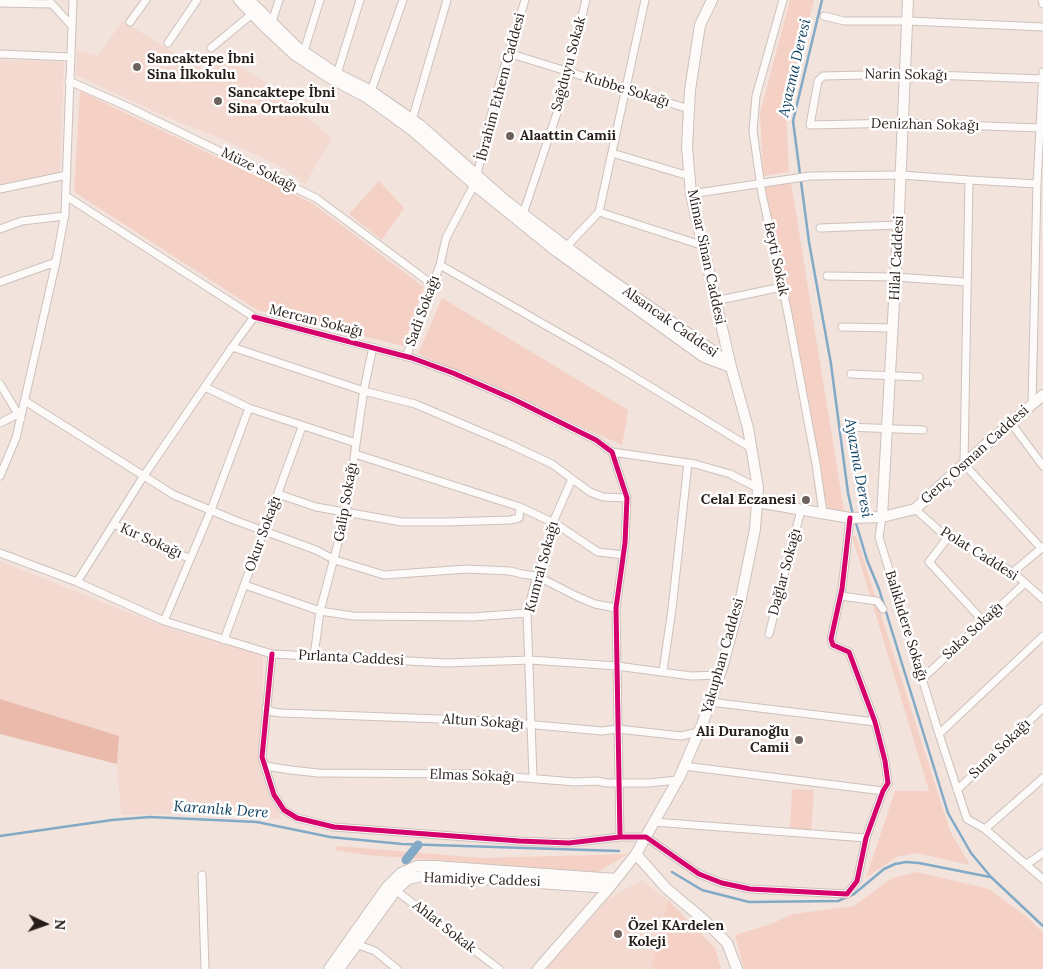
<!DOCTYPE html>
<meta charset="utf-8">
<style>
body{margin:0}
#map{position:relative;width:1043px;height:969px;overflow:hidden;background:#f3e3dd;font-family:Lora,serif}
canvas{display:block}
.north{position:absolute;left:20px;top:899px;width:50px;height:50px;-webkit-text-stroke:4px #fff;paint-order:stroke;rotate:93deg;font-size:14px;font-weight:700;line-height:20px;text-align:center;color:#271d19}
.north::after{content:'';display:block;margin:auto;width:18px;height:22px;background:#271d19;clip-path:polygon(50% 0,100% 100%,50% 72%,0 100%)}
</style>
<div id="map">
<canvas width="1043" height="969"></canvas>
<div class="north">N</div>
</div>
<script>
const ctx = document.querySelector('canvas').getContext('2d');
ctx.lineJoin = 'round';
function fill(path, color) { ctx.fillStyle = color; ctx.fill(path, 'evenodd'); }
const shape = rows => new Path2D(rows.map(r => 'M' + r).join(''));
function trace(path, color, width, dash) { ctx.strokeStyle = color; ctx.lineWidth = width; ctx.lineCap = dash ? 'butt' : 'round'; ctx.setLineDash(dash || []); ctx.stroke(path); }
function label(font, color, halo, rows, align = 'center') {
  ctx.font = font + ' Lora,serif'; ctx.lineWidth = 5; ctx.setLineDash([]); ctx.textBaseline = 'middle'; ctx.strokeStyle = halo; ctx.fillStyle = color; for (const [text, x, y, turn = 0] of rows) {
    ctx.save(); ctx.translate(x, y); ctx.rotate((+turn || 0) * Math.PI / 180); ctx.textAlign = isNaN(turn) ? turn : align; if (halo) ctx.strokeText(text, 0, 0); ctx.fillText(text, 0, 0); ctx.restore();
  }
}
fill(shape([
 [122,21,205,71,219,54,265,82,332,138,305,184,285,169,259,156,222,139,173,120,76,75,77,50,98,56],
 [0,60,64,62,60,173,0,185],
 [0,561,170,629,263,655,263,756,281,819,174,814,121,815,117,764,119,736,0,699],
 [642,880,668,900,651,969,546,969,608,899]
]), '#f4d9d0');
fill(shape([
 [790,0,814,0,786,108,789,172,763,176,760,113],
 [80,91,312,203,424,287,403,346,257,310,74,192],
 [379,181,404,208,382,240,349,214],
 [791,182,844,511,828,510,762,187],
 [442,298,628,410,622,445,418,354],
 [852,536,856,536,950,831,970,865,916,853,896,857,866,878,895,791,929,791],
 [792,789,814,790,811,832,790,831],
 [337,846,482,858,628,854,598,872,366,855,335,850],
 [917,872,989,889,1028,918,1043,933,1043,969,744,969,735,935,771,924,793,914,854,906,892,878],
 [668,900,715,948,721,969,651,969]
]), '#f5d1c5');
fill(shape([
 [0,699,119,736,117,764,0,734]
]), '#eabaab');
trace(shape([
 [822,0,793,121,809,242,831,364,848,493,853,515],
 [855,520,867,560,879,589,948,813,971,853,991,877,1043,926],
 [0,836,112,820,150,817,257,822,330,837,402,844,619,851],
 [672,872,702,890,749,902,838,901,854,894,884,869,895,864,906,862,919,863,990,877]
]), '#82aac7', 2.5);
trace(shape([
 [406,860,418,845]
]), '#82aac7', 9);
const street = shape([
 [783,0,756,96,753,131,762,194,788,314,816,464,823,513],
 [1042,0,1043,4],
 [50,2,72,26],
 [0,3,52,4],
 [824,16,844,21,908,21,1043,27],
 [130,22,146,0],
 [272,22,279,0],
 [168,43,197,0],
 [211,48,252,14],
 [304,51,320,0],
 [508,53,689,109],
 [0,54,70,57],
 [337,74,360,0],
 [69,81,126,106,316,198,433,285],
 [371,91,403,0],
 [412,120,447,0],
 [1040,128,903,123,810,125,818,81,823,76,905,74,1043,79],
 [612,153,689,176],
 [477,175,496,95,525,0],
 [1037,184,969,180,964,464,1041,548],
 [474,185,446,238,440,265,610,362,751,448],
 [0,189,67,175],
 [691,194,810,176,901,175,969,180],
 [66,196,254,317,232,347],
 [599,212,701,245],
 [523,214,558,110,586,0],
 [820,228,898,225],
 [0,229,22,221,65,216],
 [566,247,599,212,645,0],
 [827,276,895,277,966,282],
 [0,282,56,262],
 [715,301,782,287],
 [254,317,412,358,453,373,513,399,596,440,612,452,627,498,625,543,616,608,620,837],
 [842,327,893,328],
 [406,357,440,265],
 [851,374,919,377],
 [0,384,21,419],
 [205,387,249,408],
 [25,401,174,495,234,520,316,550,335,560,384,575,467,569,510,571,522,574,537,576,576,596,595,604,616,608],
 [1032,405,1037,184,1043,72],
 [0,423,18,414],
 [1011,423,1043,466],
 [847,427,923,430],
 [612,452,695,464,730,474,758,488],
 [355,454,520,507,556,524,598,552,624,555],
 [0,476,16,438,56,262,65,213,73,0],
 [278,494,316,507,402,522,447,522,510,520,519,518,520,507],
 [915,509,942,533,1014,573,1043,599],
 [882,517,879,537,939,734],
 [114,524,148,542,189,558],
 [949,536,929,562,983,621],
 [0,553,77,582,164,621,272,654,447,663,530,660,617,666,691,676,719,675],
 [1013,572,1043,547],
 [77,582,143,477,232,347,364,391,415,404,507,443,552,464,590,492,603,497,627,498],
 [245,585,320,611,353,616,473,617,527,613],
 [841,596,877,601,883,609],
 [164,621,211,510,249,408,356,443],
 [769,634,801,510],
 [1043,636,939,734,967,819,985,829,1043,879],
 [224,640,302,427],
 [272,654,262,757,274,795,284,810,297,818,334,827,519,841,569,843,620,837,646,837,699,874,722,883,750,889,847,894,857,881,866,838,883,791,888,783,885,761,875,722,849,652,833,645,831,639,842,589,850,518],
 [314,656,320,611,346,513,364,389,373,347],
 [663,671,672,609,688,463],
 [922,679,1025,583],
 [710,702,875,722],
 [266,708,273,712,282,713,491,721,602,731,618,729,681,736,699,732],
 [265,766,291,770,318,773,476,774,575,782,597,781,607,783,648,783,678,780],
 [684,766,883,791],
 [533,778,527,613,537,576,556,524,554,520,572,479],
 [957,790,1043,708],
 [654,822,866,838],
 [985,829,1043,778],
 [1027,864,1043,853],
 [202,875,205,969],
 [394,889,499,969],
 [353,943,375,951,397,969]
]);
const secondary = shape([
 [239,0,264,26,295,55,330,78,366,97,413,131,477,187,556,251,704,357,731,367],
 [249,0,298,48,337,74,371,91,420,125,506,201,601,273,712,350,727,363],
 [757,502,850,518,882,517,915,509,975,454,1043,395],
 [882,517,899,213,908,0],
 [636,854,666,888,704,920,727,943,737,969],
 [329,969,387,887,401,873,417,866,435,866,616,879],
 [339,969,396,890,408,879,426,875,609,888],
 [538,969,609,888,636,854,680,776,703,722,722,668,741,598,755,529,758,488,748,428,731,367,691,194,687,147,690,90,700,25,712,0]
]);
trace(street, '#cdc1bc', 9);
trace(secondary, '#cdc1bc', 12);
trace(street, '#fdfbfa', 7);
trace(secondary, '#fdfbfa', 10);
trace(shape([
 [254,317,412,358,453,373,513,399,596,440,612,452,627,498,625,543,616,608,620,837],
 [272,654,262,757,274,795,284,810,297,818,334,827,519,841,569,843,620,837,646,837,699,874,722,883,750,889,847,894,857,881,866,838,883,791,888,783,885,761,875,722,849,652,833,645,831,639,842,589,850,518]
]), '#d6006c', 5);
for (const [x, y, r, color] of [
 [137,67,5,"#6e625e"],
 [218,101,5,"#6e625e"],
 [510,136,5,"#6e625e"],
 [806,500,5,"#6e625e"],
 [799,740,5,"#6e625e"],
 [618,934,5,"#6e625e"]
]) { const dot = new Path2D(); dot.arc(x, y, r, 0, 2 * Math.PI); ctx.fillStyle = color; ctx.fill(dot); trace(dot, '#fff', 2); }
label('bold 14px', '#271d19', '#fff', [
 ["Sancaktepe İbni",147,59],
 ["Sina İlkokulu",147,75],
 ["Sancaktepe İbni",228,93],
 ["Sina Ortaokulu",228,109],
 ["Alaattin Camii",520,136],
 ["Celal Eczanesi",796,500,"right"],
 ["Ali Duranoğlu",789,732,"right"],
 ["Camii",789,748,"right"],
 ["Özel KArdelen",628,926],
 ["Koleji",628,942]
], 'left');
label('14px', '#271d19', '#fff', [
 ["Sağduyu Sokak",569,64,-75],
 ["Narin Sokağı",906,75,1],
 ["İbrahim Ethem Caddesi",501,87,-75],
 ["Kubbe Sokağı",627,90,17],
 ["Denizhan Sokağı",925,125,1],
 ["Müze Sokağı",259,170,26],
 ["Mimar Sinan Caddesi",706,257,78],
 ["Hilal Caddesi",897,258,-87],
 ["Beyti Sokak",776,259,78],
 ["Sadi Sokağı",423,311,-70],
 ["Mercan Sokağı",316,321,14],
 ["Alsancak Caddesi",670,322,35],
 ["Genç Osman Caddesi",975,455,-42],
 ["Galip Sokağı",346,502,-80],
 ["Okur Sokağı",263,534,-70],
 ["Kır Sokağı",151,541,24],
 ["Polat Caddesi",979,554,32],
 ["Kumral Sokağı",542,567,-75],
 ["Dağlar Sokağı",785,572,-75],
 ["Balıklıdere Sokağı",906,626,73],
 ["Saka Sokağı",973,631,-43],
 ["Yakuphan Caddesi",723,656,-74],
 ["Pırlanta Caddesi",351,658,3],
 ["Altun Sokağı",483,722,4],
 ["Suna Sokağı",1000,749,-44],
 ["Elmas Sokağı",472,776,2],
 ["Hamidiye Caddesi",482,880,2],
 ["Ahlat Sokak",444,927,38]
]);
label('italic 15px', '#124463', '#fff', [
 ["Ayazma Deresi",795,68,-77],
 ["Ayazma Deresi",858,468,80],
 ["Karanlık Dere",221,810,4]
]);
</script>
